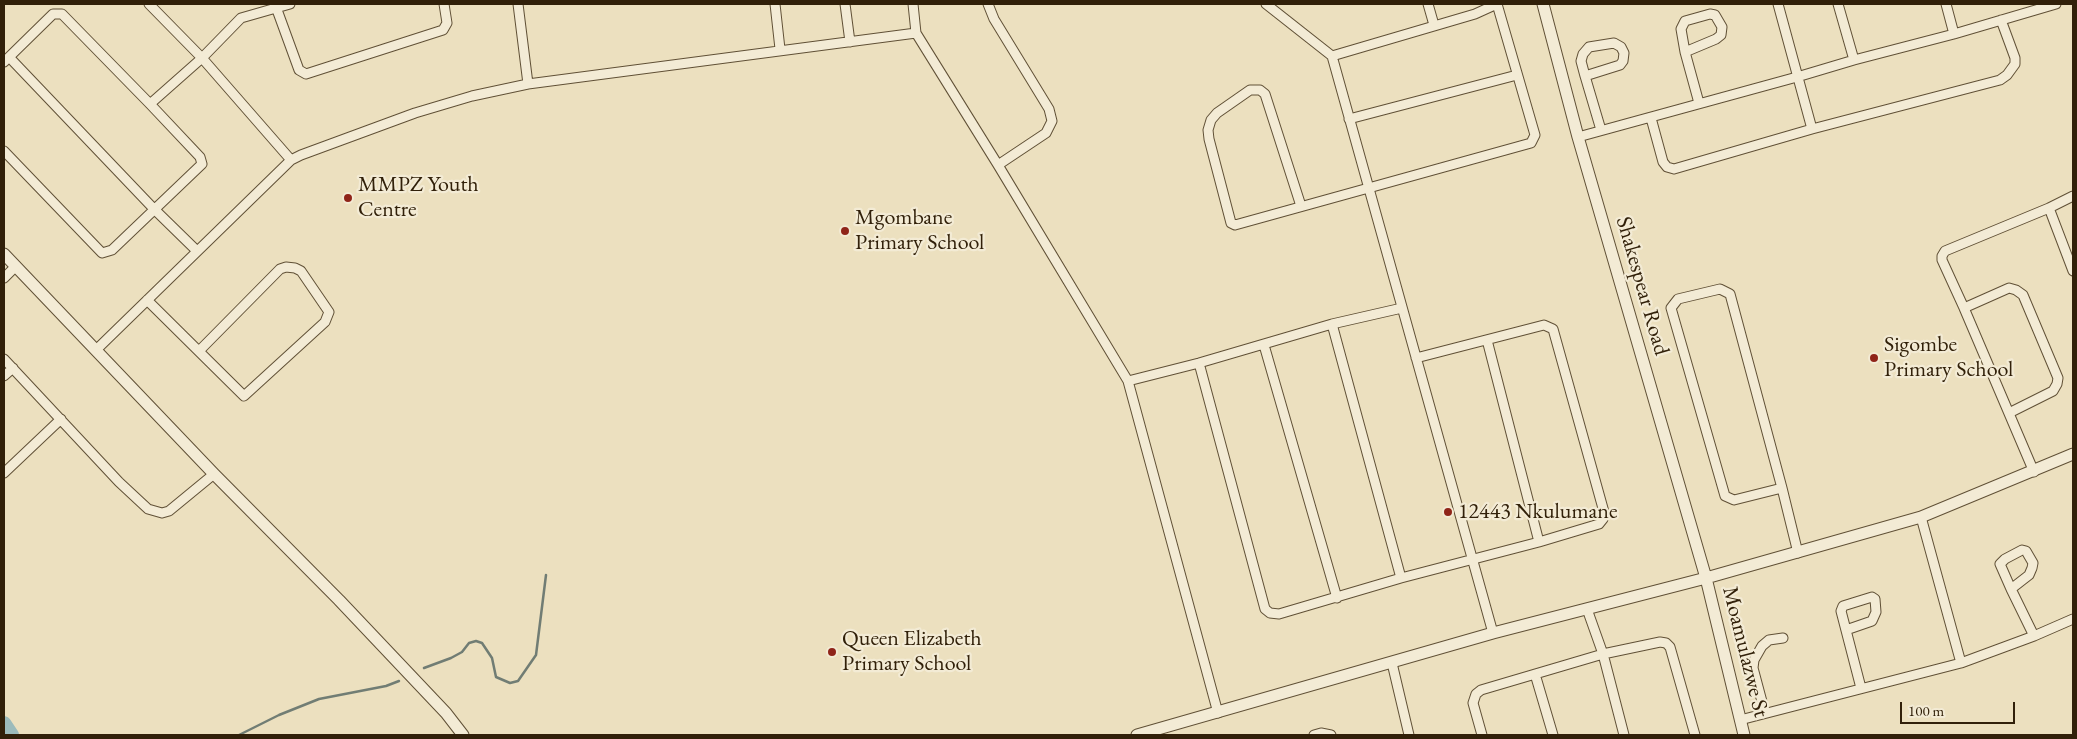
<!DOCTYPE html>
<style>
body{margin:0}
#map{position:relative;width:2077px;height:739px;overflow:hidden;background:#ece0bf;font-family:"EB Garamond",serif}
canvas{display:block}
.frame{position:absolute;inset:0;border:5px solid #312009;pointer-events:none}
.scale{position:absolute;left:1900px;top:702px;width:115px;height:22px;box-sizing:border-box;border:2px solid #312009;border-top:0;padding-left:6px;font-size:15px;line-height:18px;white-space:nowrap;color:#312009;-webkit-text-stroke:4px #f3ebd5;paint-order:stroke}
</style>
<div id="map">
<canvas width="2077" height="739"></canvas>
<div class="frame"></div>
<div class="scale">100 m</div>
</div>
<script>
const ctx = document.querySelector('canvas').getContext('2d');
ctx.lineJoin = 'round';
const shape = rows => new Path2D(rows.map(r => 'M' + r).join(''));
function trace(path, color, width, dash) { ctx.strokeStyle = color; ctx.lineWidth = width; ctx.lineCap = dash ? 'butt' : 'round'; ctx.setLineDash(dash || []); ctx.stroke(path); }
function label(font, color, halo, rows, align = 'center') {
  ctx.font = font + ' "EB Garamond",serif'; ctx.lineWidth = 4.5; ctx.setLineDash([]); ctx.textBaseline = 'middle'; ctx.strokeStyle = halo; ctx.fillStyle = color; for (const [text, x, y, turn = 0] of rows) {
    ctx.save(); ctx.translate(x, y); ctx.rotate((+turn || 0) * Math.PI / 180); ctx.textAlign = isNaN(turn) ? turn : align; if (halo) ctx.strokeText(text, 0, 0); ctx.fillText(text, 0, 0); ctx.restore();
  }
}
trace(shape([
 [424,668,451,658,462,652,469,643,476,641,482,643,492,658,496,677,510,683,518,681,536,655,546,575],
 [239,735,279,715,319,699,386,686,399,681]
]), '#717d74', 2.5);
trace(shape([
 [4,723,12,735]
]), '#9cbbbb', 14);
const minor = shape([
 [149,4,202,58,291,160],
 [518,4,528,84],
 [775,4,780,49],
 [845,4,850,42],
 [913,4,916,33,998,165,1128,381,1218,713],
 [988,4,994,19,1049,109,1052,121,1046,133,998,165],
 [1266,4,1332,56,1493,633],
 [1428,4,1434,25],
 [1778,4,1812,129],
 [1838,4,1854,60],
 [1946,4,1954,34],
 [276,7,299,70,306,74,443,30,447,23,444,4],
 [1685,52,1716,39,1721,35,1722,27,1715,15,1710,14,1685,21,1681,29,1685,52,1699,103],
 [1332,56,1475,14,1497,4],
 [9,57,153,208,197,251],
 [4,62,53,14,62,14,150,104,200,157,202,164,112,250,102,253,4,151],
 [1585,76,1620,65,1623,61,1624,53,1621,47,1614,43,1589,47,1583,54,1581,61,1585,76,1601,130],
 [150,104,202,58,241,18,290,4],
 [1651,118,1663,162,1667,167,1674,169,1812,129,2000,80,2007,75,2015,64,2015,58,2001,20],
 [1349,119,1517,75],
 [1578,137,1797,77,1854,60,1954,34,2056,4],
 [1301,206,1265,94,1260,90,1250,90,1217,113,1211,120,1208,130,1209,139,1231,223,1235,225,1531,143,1535,135,1497,4],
 [2049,208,2073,271],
 [4,278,16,266],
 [147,300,244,396,325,322,329,312,301,271,295,268,286,267,280,269,199,351],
 [1964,308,2009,288,2016,290,2023,295,2058,378,2057,384,2053,391,2009,413],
 [1332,324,1401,578],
 [1487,340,1539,542],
 [1264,345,1337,598],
 [96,350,291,160,301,155,415,113,472,96,528,84,916,33],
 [4,359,119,482,148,509,162,513,169,511,214,474],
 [1199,363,1265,609,1270,613,1279,614,1401,578,1539,542,1599,524,1603,519,1604,512,1553,329,1544,325,1416,358],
 [4,376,13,368],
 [1128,381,1199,363,1332,324,1402,308],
 [2034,472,1964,308,1942,260,1942,256,1945,251,2049,208,2073,196],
 [4,473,61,419],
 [1782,488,1734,500,1725,496,1671,308,1678,299,1720,289,1730,294,1782,488,1798,553],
 [1921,517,1961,663],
 [2011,589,2029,575,2032,568,2033,563,2026,551,2022,550,2005,559,2000,564,2011,589,2034,636],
 [1587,609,1603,654,1624,735],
 [1846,630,1872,621,1876,612,1875,599,1872,597,1843,606,1841,611,1861,688],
 [1392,663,1409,735],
 [1535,674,1553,735],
 [1765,713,1753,668,1754,660,1762,646,1769,640,1783,638],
 [1740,720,1961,663,2034,636,2073,619],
 [1314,735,1321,733,1331,735],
 [1482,735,1473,703,1476,694,1481,690,1603,654,1660,642,1666,643,1670,647,1695,735]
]);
const tertiary = shape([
 [1543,4,1578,137,1706,578,1744,735],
 [4,254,214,474,339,600,446,713,463,735],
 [1137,735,1493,633,1706,578,1921,517,2073,454]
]);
trace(minor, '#605036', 11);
trace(tertiary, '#605036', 13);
trace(minor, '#f3ebd5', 9);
trace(tertiary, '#f3ebd5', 11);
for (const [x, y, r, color] of [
 [348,198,5,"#8f2418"],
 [845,231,5,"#8f2418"],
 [1874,358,5,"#8f2418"],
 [1448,512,5,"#8f2418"],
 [832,652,5,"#8f2418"]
]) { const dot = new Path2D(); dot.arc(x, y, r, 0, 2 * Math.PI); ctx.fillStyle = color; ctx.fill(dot); trace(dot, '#f3ebd5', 2); }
label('22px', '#312009', '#f3ebd5', [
 ["MMPZ Youth",358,185],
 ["Centre",358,210],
 ["Mgombane",855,218],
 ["Primary School",855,243],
 ["Sigombe",1884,345],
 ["Primary School",1884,370],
 ["12443 Nkulumane",1458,512],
 ["Queen Elizabeth",842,639],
 ["Primary School",842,664]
], 'left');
label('22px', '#312009', '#f3ebd5', [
 ["Shakespear Road",1642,286,74],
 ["Moamulazwe St",1745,652,76]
]);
</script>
